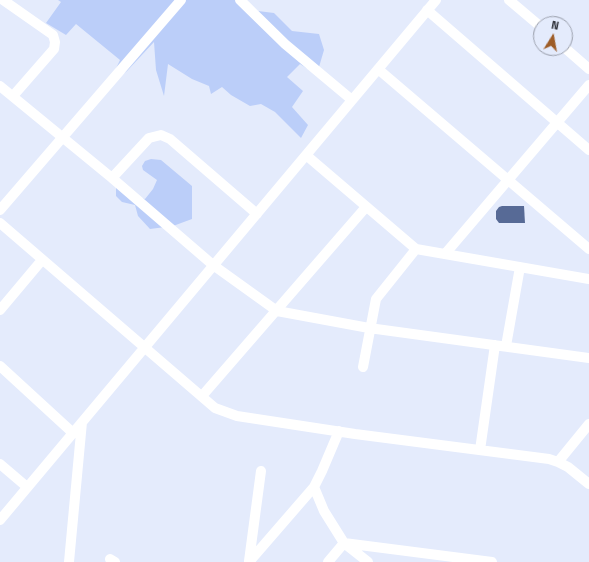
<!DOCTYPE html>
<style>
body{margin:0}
#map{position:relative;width:589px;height:562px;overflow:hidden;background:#e4ebfc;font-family:"Titillium Web",sans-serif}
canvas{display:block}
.north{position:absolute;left:533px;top:16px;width:40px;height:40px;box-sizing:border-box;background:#e4ebfc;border:1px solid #9a9fac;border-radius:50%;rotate:11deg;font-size:11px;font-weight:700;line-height:16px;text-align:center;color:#2a2d35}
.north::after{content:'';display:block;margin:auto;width:14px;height:18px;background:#9e5d28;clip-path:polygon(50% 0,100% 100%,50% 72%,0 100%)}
</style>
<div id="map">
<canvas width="589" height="562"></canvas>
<div class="north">N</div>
</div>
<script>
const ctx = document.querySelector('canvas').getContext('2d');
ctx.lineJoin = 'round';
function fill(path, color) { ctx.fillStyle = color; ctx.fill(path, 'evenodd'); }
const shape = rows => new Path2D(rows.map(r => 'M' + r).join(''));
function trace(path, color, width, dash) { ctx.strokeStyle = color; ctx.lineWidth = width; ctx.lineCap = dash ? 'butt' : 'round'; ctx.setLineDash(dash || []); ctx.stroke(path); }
fill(shape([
 [58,0,246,0,258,11,274,13,292,31,319,34,324,50,319,67,314,73,300,64,287,77,303,91,292,107,308,125,301,138,275,112,261,104,250,106,231,95,222,87,211,94,209,86,192,79,168,64,164,96,156,70,154,42,127,71,107,87,120,60,76,24,66,35,46,23,61,2],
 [151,159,161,160,192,186,192,219,173,226,150,229,138,216,135,205,122,202,116,196,116,184,135,197,145,199,153,189,157,180,143,170,142,166,145,161]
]), '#bbcef9');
fill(shape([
 [502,206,524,206,525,223,499,223,496,219,496,211,499,207]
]), '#576a96');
trace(shape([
 [3,0,53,35,55,42,54,49,13,96],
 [240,0,285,44,352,100],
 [509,0,541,27],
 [427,10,589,150],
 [565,48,589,69],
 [378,69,589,249],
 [0,86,112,178,149,138,161,135,170,139,257,214],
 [306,155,416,249,589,279],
 [112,178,213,265,277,311,369,328,589,358],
 [0,210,181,0],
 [0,223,215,408,237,416,355,434,549,459,558,462,568,467,589,484],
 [445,254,589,85],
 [0,310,42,260],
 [506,346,520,267],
 [0,366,73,433],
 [363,367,376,299,416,249],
 [202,396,366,207],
 [480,450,495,345],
 [558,462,589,424],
 [0,464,27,487],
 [314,487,324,511,344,543,368,562],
 [0,520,436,0],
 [344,543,492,562],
 [110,559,115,562],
 [249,561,261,471],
 [69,562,82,422],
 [249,562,314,487,322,471,339,431],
 [328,562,344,543]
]), '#fff', 10);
</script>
